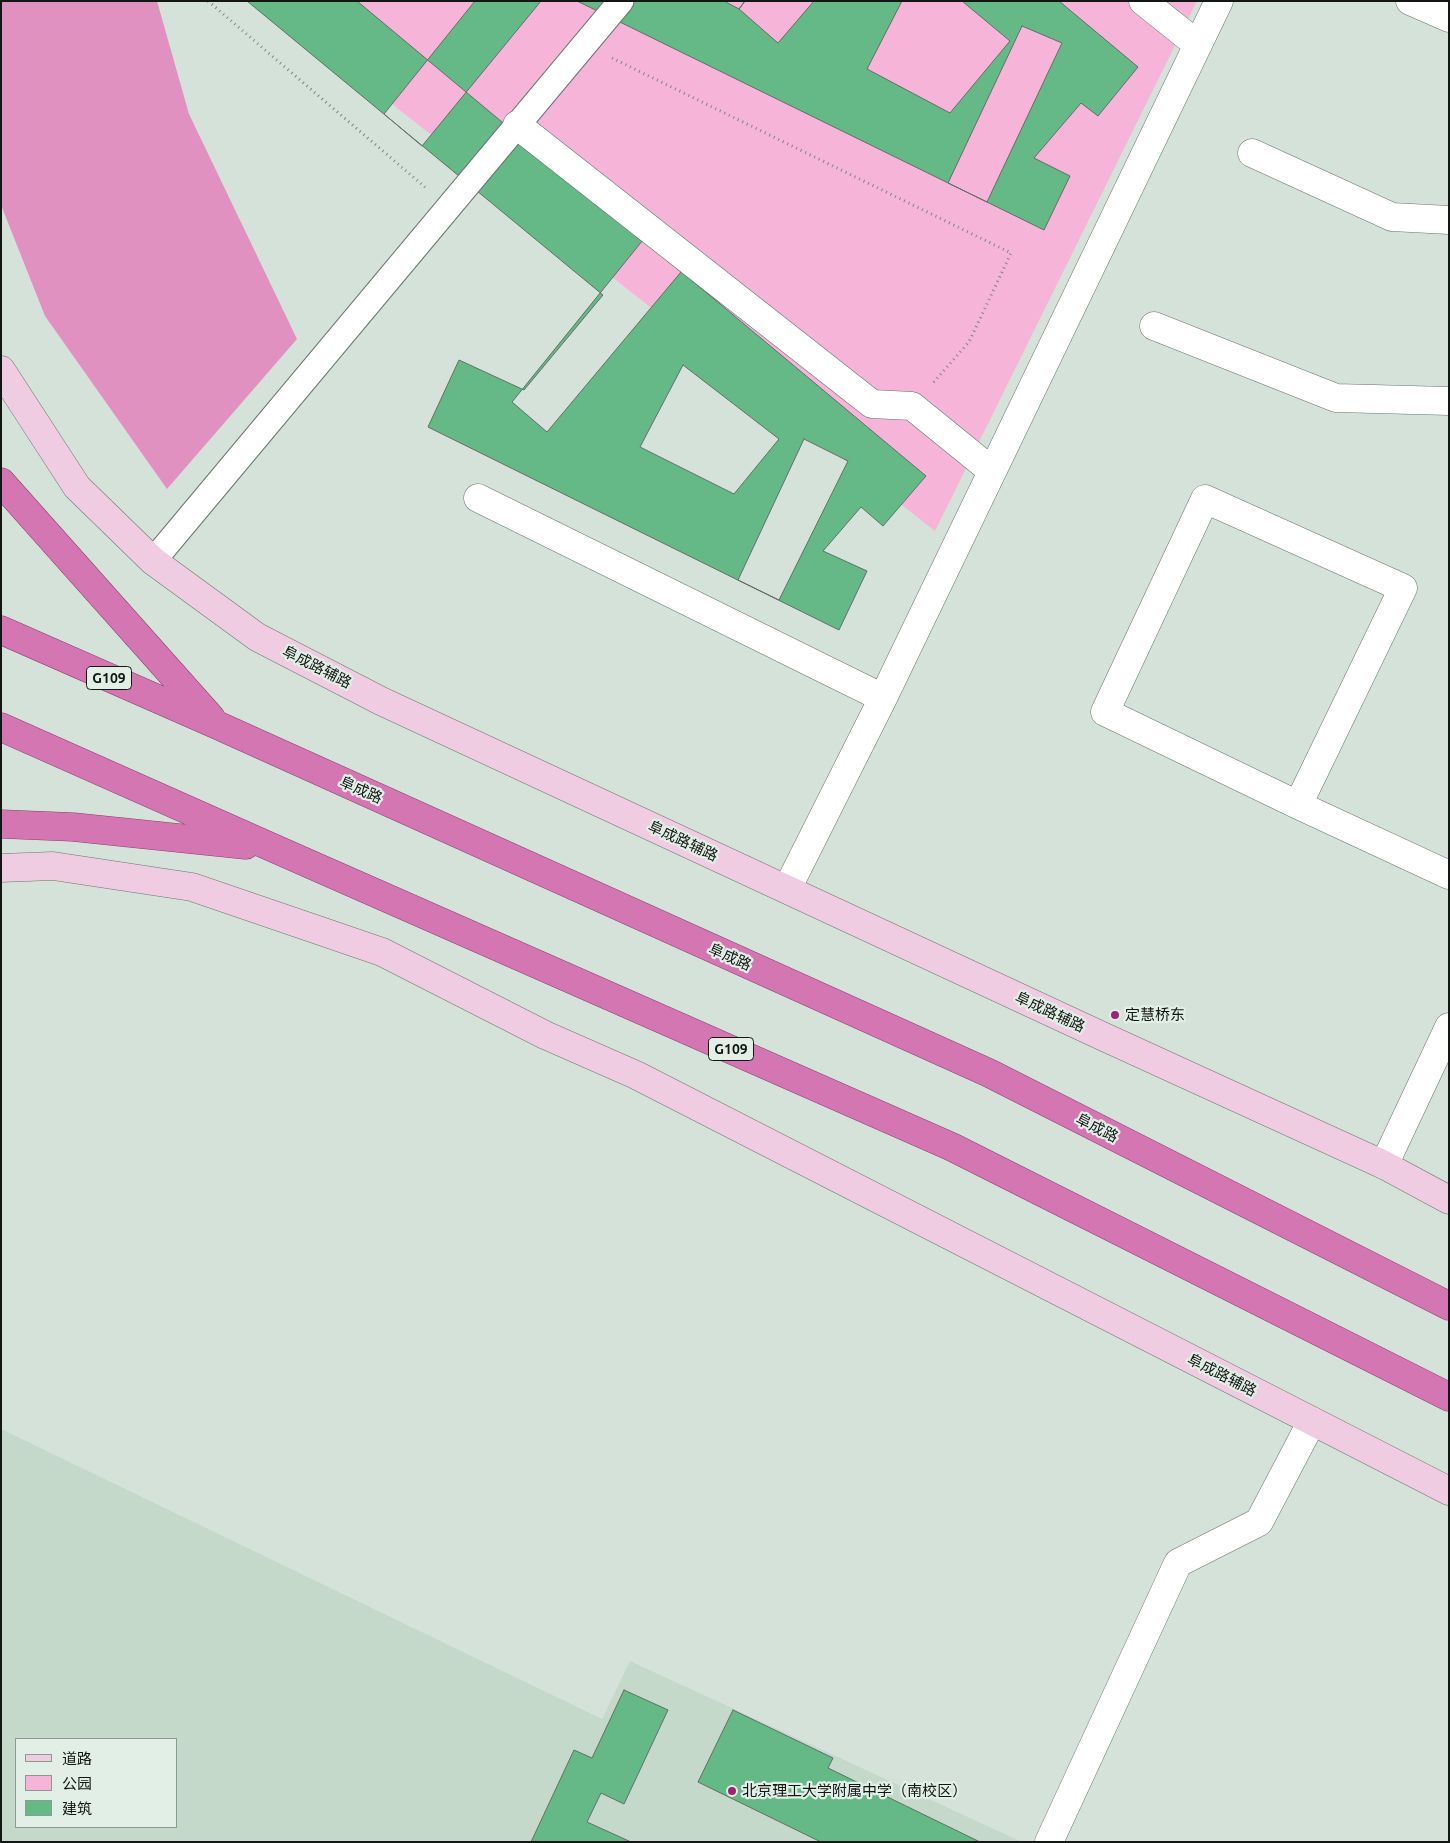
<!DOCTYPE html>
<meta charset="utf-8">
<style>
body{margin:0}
#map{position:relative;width:1450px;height:1843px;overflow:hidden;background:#d5e2d9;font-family:Ubuntu,"Noto Sans SC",sans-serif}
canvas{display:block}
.frame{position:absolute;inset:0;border:2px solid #121714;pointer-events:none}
.legend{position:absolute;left:15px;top:1738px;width:162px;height:90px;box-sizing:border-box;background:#e2efe6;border:1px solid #8f9992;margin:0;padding:6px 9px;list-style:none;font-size:15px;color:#121714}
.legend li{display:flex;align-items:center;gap:10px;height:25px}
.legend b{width:25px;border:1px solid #8f9992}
</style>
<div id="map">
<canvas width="1450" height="1843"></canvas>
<div class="frame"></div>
<ul class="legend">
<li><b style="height:6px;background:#efcce2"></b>道路</li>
<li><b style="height:14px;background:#f5b4d8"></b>公园</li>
<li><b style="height:14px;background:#64b986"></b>建筑</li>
</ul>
</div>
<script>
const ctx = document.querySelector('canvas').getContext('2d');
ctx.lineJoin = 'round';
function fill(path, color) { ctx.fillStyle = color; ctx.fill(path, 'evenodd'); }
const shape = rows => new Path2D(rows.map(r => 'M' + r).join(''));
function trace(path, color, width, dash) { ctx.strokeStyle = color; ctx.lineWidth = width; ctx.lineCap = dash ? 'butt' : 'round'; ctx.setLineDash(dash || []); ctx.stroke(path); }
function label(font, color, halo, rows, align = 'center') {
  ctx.font = font + ' Ubuntu,"Noto Sans SC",sans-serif'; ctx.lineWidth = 4.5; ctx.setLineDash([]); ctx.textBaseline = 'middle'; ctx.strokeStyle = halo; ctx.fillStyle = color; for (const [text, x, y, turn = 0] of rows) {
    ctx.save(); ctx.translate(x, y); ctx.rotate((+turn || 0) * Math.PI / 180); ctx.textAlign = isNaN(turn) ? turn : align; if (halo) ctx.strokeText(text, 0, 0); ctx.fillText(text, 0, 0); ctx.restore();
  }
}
fill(shape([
 [1,1429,602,1719,630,1661,1022,1842,1,1842],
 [16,1739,176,1739,176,1827,16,1827]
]), '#c5d9cb');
fill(shape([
 [261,1,1197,1,935,531]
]), '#f5b4d8');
fill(shape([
 [1,1,157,1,189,114,297,339,167,489,45,316,1,205]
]), '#e191bf');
const building = shape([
 [247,1,357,1,926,476,883,526,861,507,823,551,867,571,839,630,428,427,459,360,524,390,603,295,247,1],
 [683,365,779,439,734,494,640,447,683,365],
 [475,1,541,1,422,146,384,114,475,1],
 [577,1,724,1,739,9,745,1,902,1,867,69,950,113,1010,41,962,1,1059,1,1138,67,1098,116,1081,103,1034,158,1070,176,1044,230,577,1],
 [745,1,814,1,778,43,739,9,745,1],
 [1022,26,1062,43,987,202,948,183,1022,26],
 [643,240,681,272,547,432,512,402,643,240],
 [804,439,848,461,779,600,738,580,804,439],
 [624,1690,668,1710,624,1804,601,1793,587,1822,631,1842,531,1842,574,1750,592,1758,624,1690],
 [733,1710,833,1758,828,1768,980,1842,821,1842,698,1782,733,1710]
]);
fill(building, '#64b986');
trace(building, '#626e66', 1);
const pedestrian = shape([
 [153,561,621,1]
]);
const minor = shape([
 [1143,1,1198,45],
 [1410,1,1449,18],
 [517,125,872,404,912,406,992,471],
 [1252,153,1392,217,1449,220],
 [1154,326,1336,398,1449,401],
 [478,498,883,698],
 [1298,805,1403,588,1205,499,1105,712,1298,805,1449,875],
 [787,889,883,698,1219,1],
 [1384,1165,1449,1027],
 [1049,1842,1178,1563,1259,1522,1312,1421]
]);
const secondary = shape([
 [1,370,77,487,153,561,257,637,381,701,1102,1036,1384,1165,1449,1200],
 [1,868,53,866,192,887,382,952,545,1035,636,1075,1449,1491]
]);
const trunk = shape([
 [1,482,211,718],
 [1,630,217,725,989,1073,1449,1306],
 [1,727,271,847,952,1147,1449,1397],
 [1,824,73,827,246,845]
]);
trace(pedestrian, '#69756d', 27);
trace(minor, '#69756d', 29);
trace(secondary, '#69756d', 29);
trace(trunk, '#8a3f6e', 29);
trace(shape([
 [208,1,426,188],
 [612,58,1011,253,969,342,932,384]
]), '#7d8781', 3, [1, 4]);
trace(pedestrian, '#fff', 25);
trace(minor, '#fff', 28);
trace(secondary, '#efcce2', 28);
trace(trunk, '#d476b2', 28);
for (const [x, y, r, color] of [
 [1115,1015,5,"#9f2277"],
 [732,1791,5,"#9f2277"]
]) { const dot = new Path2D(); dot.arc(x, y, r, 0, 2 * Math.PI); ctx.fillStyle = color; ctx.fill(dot); trace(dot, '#e2efe6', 2); }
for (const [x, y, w] of [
 [109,678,45],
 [731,1049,45]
]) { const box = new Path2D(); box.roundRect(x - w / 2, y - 11.5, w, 23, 4); ctx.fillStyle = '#e2efe6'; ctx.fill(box); trace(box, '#121714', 1); }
label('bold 14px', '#121714', null, [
 ["G109",109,678],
 ["G109",731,1049]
]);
label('15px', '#121714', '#e2efe6', [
 ["阜成路辅路",317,667,27],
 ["阜成路",361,790,24],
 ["阜成路辅路",683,841,25],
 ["阜成路",730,957,24],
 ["阜成路辅路",1050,1012,25],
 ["阜成路",1097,1128,27],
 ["阜成路辅路",1222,1375,27]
]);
label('15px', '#121714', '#e2efe6', [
 ["定慧桥东",1125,1015],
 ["北京理工大学附属中学（南校区）",742,1791]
], 'left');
</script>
